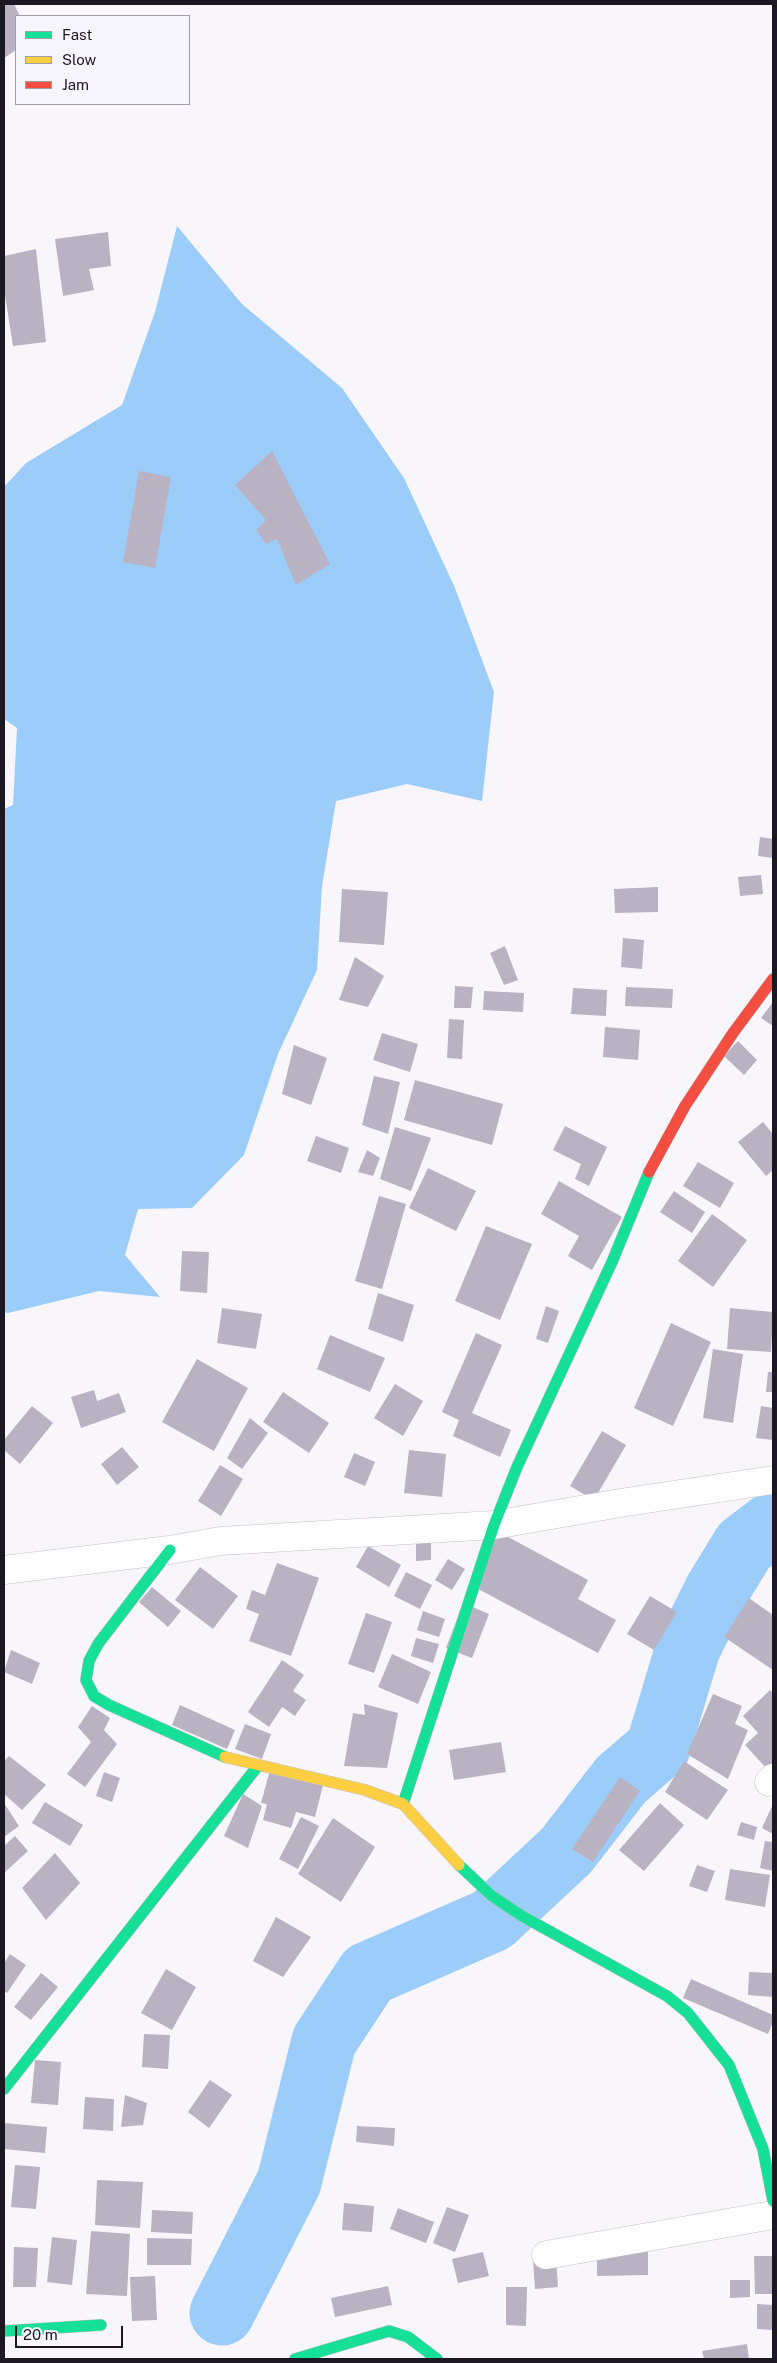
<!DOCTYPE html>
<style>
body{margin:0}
#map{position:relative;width:777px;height:2363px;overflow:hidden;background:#f8f6fb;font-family:"Public Sans",sans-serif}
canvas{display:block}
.frame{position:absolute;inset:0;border:5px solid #1c1823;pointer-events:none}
.legend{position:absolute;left:15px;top:15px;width:175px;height:90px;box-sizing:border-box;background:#f7f5fc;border:1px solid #9f9da5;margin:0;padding:6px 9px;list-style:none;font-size:15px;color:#1c1823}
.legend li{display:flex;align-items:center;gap:10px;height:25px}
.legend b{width:25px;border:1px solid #9f9da5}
.scale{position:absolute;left:15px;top:2326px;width:108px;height:22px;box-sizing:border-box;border:2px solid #1c1823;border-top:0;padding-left:6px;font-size:15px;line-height:18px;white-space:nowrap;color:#1c1823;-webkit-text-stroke:4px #f7f5fc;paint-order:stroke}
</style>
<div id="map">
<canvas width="777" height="2363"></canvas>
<div class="frame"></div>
<ul class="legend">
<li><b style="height:6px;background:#16e098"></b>Fast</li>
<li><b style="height:6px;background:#ffcf43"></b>Slow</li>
<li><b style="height:6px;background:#f24e42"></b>Jam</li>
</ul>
<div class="scale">20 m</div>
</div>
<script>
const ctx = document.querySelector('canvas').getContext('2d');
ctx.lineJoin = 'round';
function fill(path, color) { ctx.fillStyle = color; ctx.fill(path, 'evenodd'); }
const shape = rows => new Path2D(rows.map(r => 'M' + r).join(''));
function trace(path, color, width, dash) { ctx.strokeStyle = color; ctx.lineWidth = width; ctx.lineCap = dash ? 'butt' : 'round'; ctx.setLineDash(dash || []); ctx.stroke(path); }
fill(shape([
 [177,226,242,304,342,388,404,478,455,588,494,692,482,801,407,784,336,801,322,886,317,970,278,1054,244,1155,192,1208,138,1209,125,1255,160,1297,99,1291,8,1313,4,1312,4,809,13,805,17,728,4,719,4,487,26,463,122,405,155,312]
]), '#9ccdfa');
trace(shape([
 [222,2313,289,2182,324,2041,368,1974,492,1920,566,1851,621,1780,658,1748,688,1648,716,1592,744,1546,773,1524]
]), '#9ccdfa', 65);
fill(shape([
 [4,4,14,4,20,16,16,16,16,50,4,58],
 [108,232,111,266,89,269,94,290,63,296,55,239],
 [36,249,46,342,13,346,4,289,4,256],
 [272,451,330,564,296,585,277,539,266,544,256,530,266,520,235,485],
 [139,471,171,477,155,568,123,562],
 [760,837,773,839,773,858,758,856],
 [761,875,763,894,740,896,738,877],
 [658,887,658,912,615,913,614,889],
 [342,889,388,892,384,945,339,942],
 [623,938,644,940,642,969,621,967],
 [505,946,518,980,504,985,490,953],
 [355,957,384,976,368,1007,339,1000],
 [455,986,473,987,471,1008,454,1008],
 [626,987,673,989,672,1008,625,1006],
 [573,988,607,990,606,1016,571,1014],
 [484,991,524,993,523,1012,483,1010],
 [773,1002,773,1026,761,1018],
 [449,1019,464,1020,462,1059,447,1058],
 [605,1027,640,1030,638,1060,603,1057],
 [382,1033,418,1044,410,1072,373,1060],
 [738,1041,757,1060,744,1075,724,1056],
 [294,1045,327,1058,311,1105,282,1094],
 [374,1076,400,1082,388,1134,362,1125],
 [415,1080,503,1104,492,1145,404,1120],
 [763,1122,773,1134,773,1170,766,1176,738,1142],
 [565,1126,607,1147,589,1186,575,1179,581,1164,553,1150],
 [395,1127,431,1138,411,1191,380,1179],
 [316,1136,349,1148,341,1173,307,1161],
 [367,1150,380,1158,373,1176,358,1172],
 [698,1162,734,1183,720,1208,683,1186],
 [428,1168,476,1191,456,1231,409,1208],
 [559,1181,622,1217,592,1270,568,1256,579,1236,541,1214],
 [674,1191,705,1212,692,1233,660,1212],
 [379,1196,406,1204,382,1289,355,1281],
 [712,1214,747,1240,713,1287,678,1261],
 [486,1226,532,1244,500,1320,455,1301],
 [182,1251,209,1252,207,1293,180,1291],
 [378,1293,414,1305,403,1342,368,1329],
 [546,1306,559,1311,548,1343,536,1339],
 [222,1308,262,1314,256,1349,217,1343],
 [730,1308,773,1312,771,1352,727,1349],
 [671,1323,711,1342,673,1426,634,1408],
 [476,1333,502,1345,472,1413,511,1430,500,1457,453,1436,459,1420,442,1412],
 [330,1335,385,1358,370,1392,317,1369],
 [713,1349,743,1354,733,1423,703,1418],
 [197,1359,248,1388,214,1451,162,1422],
 [768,1372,773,1372,773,1392,766,1392],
 [395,1384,423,1401,403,1436,374,1418],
 [94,1390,97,1401,119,1393,126,1412,81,1428,71,1397],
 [283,1392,329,1423,309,1453,263,1422],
 [32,1406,53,1423,20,1464,4,1450,4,1440],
 [761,1406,773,1408,773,1440,756,1438],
 [250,1418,268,1433,242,1469,227,1458],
 [602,1431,626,1445,594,1500,570,1486],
 [122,1447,139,1467,117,1485,101,1464],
 [409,1450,446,1454,442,1497,404,1493],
 [354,1453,375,1462,365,1486,344,1477],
 [220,1465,243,1479,221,1516,198,1501],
 [497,1531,588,1580,578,1599,616,1620,598,1653,469,1584],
 [431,1537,431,1560,416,1561,416,1538],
 [368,1546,401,1565,389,1587,356,1567],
 [448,1559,465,1569,452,1590,435,1580],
 [277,1563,319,1578,291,1656,249,1641,259,1614,246,1609,252,1590,265,1595],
 [200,1567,238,1596,213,1629,175,1600],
 [406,1572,432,1585,420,1609,394,1596],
 [152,1587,181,1611,168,1627,139,1602],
 [650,1596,677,1612,654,1650,627,1634],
 [749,1598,773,1615,773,1670,724,1637],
 [463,1603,489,1614,472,1658,446,1648],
 [423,1611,445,1619,439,1637,417,1630],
 [366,1613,392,1622,374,1673,348,1664],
 [416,1638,439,1644,433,1663,411,1656],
 [11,1650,40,1663,32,1684,4,1672],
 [392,1654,431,1672,418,1704,378,1687],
 [282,1660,304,1675,293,1691,306,1700,295,1716,282,1707,269,1727,248,1712],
 [770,1690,773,1693,773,1764,767,1769,745,1745,758,1733,743,1716],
 [713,1694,742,1706,735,1724,748,1730,728,1779,687,1754],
 [364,1704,398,1713,387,1768,344,1766,353,1713,365,1715],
 [180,1705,235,1730,227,1749,172,1725],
 [92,1706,110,1718,104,1730,117,1744,85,1787,67,1774,91,1742,78,1727],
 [245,1724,271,1734,262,1759,235,1749],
 [501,1742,506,1772,454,1780,449,1750],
 [9,1756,46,1785,22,1810,4,1794,4,1761],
 [684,1761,728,1790,707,1820,665,1792],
 [270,1770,323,1785,315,1817,296,1812,291,1828,263,1820,267,1804,261,1803],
 [104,1772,120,1778,112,1802,96,1796],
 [620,1777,640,1791,593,1862,572,1849],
 [243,1794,262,1806,248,1848,224,1836],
 [45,1802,83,1825,70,1846,32,1823],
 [4,1803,19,1826,4,1837],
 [660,1803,684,1825,644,1871,619,1850],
 [773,1804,773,1834,762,1828],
 [301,1817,319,1826,298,1869,279,1859],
 [333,1818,375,1847,341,1902,298,1874],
 [741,1822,757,1827,754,1840,737,1835],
 [15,1836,28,1851,4,1873,4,1846],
 [765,1841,773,1842,773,1871,760,1868],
 [55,1853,80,1883,46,1920,22,1888],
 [697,1865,715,1871,707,1892,689,1886],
 [730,1869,770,1875,765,1907,725,1900],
 [276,1917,311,1937,283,1977,253,1961],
 [10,1954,26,1965,7,1993,4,1991,4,1963],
 [166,1969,196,1987,172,2030,141,2013],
 [749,1972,773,1973,773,1997,748,1995],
 [41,1973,58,1987,31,2020,14,2007],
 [691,1979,773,2015,773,2022,768,2034,683,1998],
 [144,2034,170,2035,168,2069,142,2067],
 [35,2060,61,2062,58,2105,31,2103],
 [210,2080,232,2095,209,2128,188,2112],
 [125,2095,147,2103,143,2125,121,2127],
 [85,2097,114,2099,113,2131,83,2129],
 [4,2123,47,2127,45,2153,4,2149],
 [357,2126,395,2128,394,2146,356,2142],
 [15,2165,40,2167,36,2209,11,2207],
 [97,2180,143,2182,140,2228,95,2225],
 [344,2203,374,2206,372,2232,342,2230],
 [447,2207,469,2215,455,2252,433,2243],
 [398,2208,434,2222,426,2243,390,2229],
 [152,2210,193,2212,192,2234,151,2232],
 [91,2231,130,2234,127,2296,86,2294],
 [52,2237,77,2240,72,2285,47,2282],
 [147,2238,192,2239,191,2265,147,2265],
 [14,2247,38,2248,36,2287,13,2287],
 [648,2250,648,2275,597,2276,597,2252],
 [483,2252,489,2276,458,2283,452,2259],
 [754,2256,773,2256,773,2294,755,2294],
 [556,2258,558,2287,535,2289,533,2259],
 [155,2276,157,2320,132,2321,130,2277],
 [730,2280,750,2280,750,2297,730,2298],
 [388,2286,392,2305,335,2317,331,2298],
 [506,2287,527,2287,526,2326,506,2325],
 [757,2304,773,2305,773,2330,757,2329],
 [747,2344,749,2359,704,2359,702,2351]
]), '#b9b2c3');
const street = shape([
 [4,1570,170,1550,220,1541,494,1525,620,1503,773,1480],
 [769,1782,773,1778],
 [546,2255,773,2215]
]);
const fast = shape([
 [170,1550,98,1644,89,1661,86,1680,94,1696,109,1705,225,1757],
 [403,1804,494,1525,517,1467,612,1262,649,1172],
 [459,1865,492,1896,522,1916,667,1996,688,2013,729,2065,763,2149,773,2201],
 [4,2089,257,1767],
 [4,2331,101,2325],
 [295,2359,389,2331,408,2337,437,2359]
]);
const slow = shape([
 [225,1757,365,1790,403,1804,459,1865]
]);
const jam = shape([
 [649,1172,685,1106,733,1033,773,979]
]);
trace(street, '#c2bec6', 29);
trace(fast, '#c2bec6', 12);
trace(slow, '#c2bec6', 12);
trace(jam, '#c2bec6', 12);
trace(street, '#fefefe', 28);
trace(fast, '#16e098', 11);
trace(slow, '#ffcf43', 11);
trace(jam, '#f24e42', 11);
</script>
